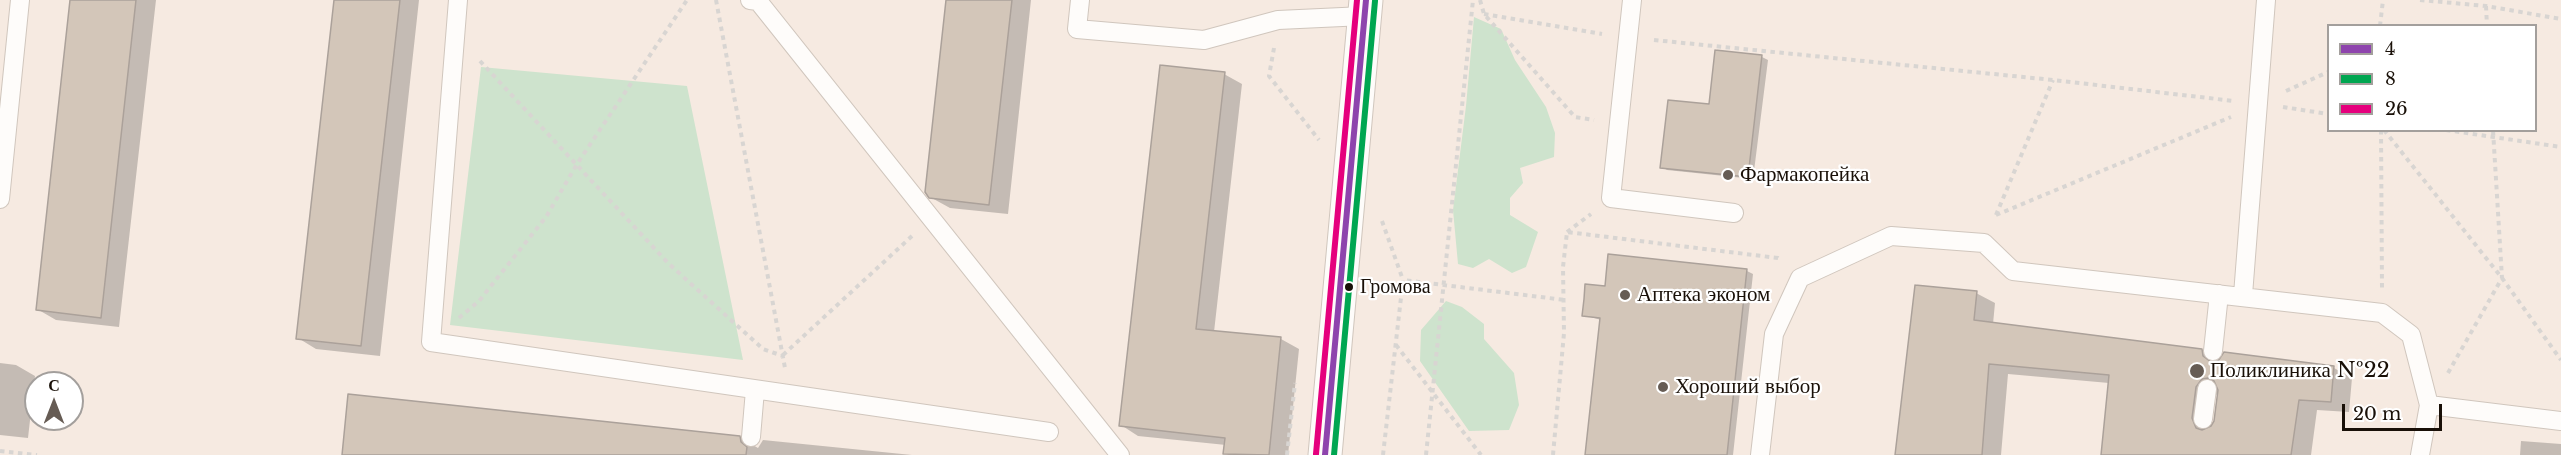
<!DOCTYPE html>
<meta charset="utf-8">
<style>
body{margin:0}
#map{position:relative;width:2561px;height:455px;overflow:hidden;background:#f6eae1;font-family:"Libre Baskerville",serif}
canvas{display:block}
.legend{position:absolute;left:2327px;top:24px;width:210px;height:108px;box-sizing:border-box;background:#fff;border:2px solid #a39f9c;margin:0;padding:8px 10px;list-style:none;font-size:18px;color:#191008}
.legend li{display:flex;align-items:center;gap:12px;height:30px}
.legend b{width:30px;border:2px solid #a39f9c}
.north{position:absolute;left:24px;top:371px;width:60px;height:60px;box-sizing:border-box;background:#fff;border:2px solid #a39f9c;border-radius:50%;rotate:0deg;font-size:16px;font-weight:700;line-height:24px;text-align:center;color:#191008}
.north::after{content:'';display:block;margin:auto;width:21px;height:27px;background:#665c54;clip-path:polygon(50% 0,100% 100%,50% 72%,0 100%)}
.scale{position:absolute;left:2342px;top:404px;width:100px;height:27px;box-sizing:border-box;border:3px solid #191008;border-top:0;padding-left:8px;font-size:18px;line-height:21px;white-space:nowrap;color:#191008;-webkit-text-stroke:4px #fff;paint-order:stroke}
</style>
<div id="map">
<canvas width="2561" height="455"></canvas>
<ul class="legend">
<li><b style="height:8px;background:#8e44ad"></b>4</li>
<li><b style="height:8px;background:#00a651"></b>8</li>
<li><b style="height:8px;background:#e5007d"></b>26</li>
</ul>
<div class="north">С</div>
<div class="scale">20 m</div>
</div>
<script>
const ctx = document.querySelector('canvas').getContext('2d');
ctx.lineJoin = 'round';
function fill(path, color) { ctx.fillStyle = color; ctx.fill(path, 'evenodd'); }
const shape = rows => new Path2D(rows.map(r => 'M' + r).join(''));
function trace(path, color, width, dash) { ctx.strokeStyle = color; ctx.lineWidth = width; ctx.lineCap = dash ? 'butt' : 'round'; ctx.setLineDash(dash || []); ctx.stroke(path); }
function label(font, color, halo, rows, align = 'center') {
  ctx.font = font + ' "Libre Baskerville",serif'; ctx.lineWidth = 4.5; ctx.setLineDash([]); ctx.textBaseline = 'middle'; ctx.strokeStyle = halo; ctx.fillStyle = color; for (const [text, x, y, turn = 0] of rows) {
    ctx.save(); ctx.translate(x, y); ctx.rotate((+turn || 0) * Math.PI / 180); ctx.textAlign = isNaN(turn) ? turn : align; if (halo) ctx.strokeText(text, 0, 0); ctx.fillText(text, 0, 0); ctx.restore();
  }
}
fill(shape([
 [1474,17,1501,29,1515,60,1546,107,1555,133,1554,157,1520,168,1523,183,1510,198,1510,215,1538,232,1526,267,1512,273,1489,259,1473,268,1458,264,1453,210,1466,106],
 [481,67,687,86,743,360,450,325],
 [1446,301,1462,307,1484,324,1484,339,1514,373,1519,405,1509,430,1469,431,1420,361,1421,330]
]), '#cee3cd');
fill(shape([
 [72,0,156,0,119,327,56,320,37,309],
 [336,0,419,0,380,356,316,349,298,338],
 [948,0,1031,0,1008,214,950,208,930,197],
 [1716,51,1762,57,1768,60,1753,179,1667,170,1662,167,1710,106],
 [1224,74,1242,84,1214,332,1281,339,1299,349,1288,455,1229,455,1225,453,1226,445,1138,436,1121,425],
 [1747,271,1753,274,1733,455,1587,455,1601,320,1584,315,1606,288],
 [1976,293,1995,303,1993,324,2201,351,2220,361,2334,368,2352,378,2349,412,2317,410,2311,455,2103,455,2109,383,2008,374,2001,455,1897,455],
 [2218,393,2216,421,2211,426,2214,398],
 [0,363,16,365,35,376,28,438,0,435],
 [739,437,758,448,763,440,912,455,343,455],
 [2521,441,2561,444,2561,455,2520,455]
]), '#0003');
const building = shape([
 [70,0,136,0,101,318,36,310,70,0],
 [334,0,400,0,361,346,296,339,334,0],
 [946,0,1012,0,989,205,929,198,925,192,946,0],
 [1715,50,1762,55,1748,177,1660,168,1668,100,1709,104,1715,50],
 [1160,65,1225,72,1196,329,1281,337,1269,455,1223,454,1225,438,1119,426,1160,65],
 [1608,254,1747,269,1727,455,1585,455,1600,318,1582,316,1584,299,1585,284,1605,286,1608,254],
 [1915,285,1977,291,1974,320,2202,349,2203,356,2211,362,2218,361,2224,352,2334,366,2331,402,2299,400,2291,455,2101,455,2109,375,1989,364,1982,455,1895,455,1915,285],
 [2208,378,2214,381,2218,390,2214,421,2211,426,2202,430,2196,428,2192,418,2196,387,2202,379,2208,378],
 [348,394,740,436,741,442,747,447,746,455,342,455,348,394]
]);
fill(building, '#d3c6b9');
trace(building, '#aba19a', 1.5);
const lane = shape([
 [458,0,431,342,1049,432],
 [750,0,758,1,1120,455],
 [1080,0,1077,29,1204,40,1278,20,1364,16],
 [1632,0,1611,198,1734,213],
 [0,199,20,0],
 [2243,295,2266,0],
 [2213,351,2219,294],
 [2203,419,2207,389],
 [751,437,755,390],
 [1760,455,1774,334,1800,278,1891,236,1984,243,2013,271,2382,313,2411,335,2429,405,2561,421],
 [2420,455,2429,405]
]);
const street = shape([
 [1325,455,1366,0]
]);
trace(lane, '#d0c6bd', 20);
trace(street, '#d0c6bd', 35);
trace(shape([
 [716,0,785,368],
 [1480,0,1484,14,1575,117,1594,120],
 [2420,0,2486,6,2561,19],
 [2486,6,2487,26],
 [1484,14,1602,34],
 [2380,26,2383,0],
 [1654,40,2053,80,2234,101],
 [1274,48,1269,76,1319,140],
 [480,61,668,263,763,349,783,356],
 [2286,91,2328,72],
 [2283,107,2328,114],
 [2381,130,2382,289],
 [2384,130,2502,278,2561,360],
 [2446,130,2561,147],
 [1996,215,2231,117],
 [1996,215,2053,80],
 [1382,221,1403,280],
 [1567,232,1591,214],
 [459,318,479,301,546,217,577,164,687,0],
 [1396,345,1481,455],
 [783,355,912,236],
 [2448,373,2502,278,2493,130],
 [0,451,37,455],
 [1287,455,1295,383],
 [1383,455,1403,280,1565,300],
 [1426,455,1473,0],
 [1553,455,1564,333,1563,267,1567,232,1778,258,1781,260]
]), '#d8d5d2', 4, [4.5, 4.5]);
trace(lane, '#fefcfa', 18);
trace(street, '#fefcfa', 33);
trace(shape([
 [1325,455,1366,0]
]), '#8e44ad', 6);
trace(shape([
 [1334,455,1375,1]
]), '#00a651', 6);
trace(shape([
 [1316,454,1357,0]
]), '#e5007d', 6);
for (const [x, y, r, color] of [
 [1728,175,6,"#665c54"],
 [1349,287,5,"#191008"],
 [1625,295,6,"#665c54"],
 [2197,371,8,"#665c54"],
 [1663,387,6,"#665c54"]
]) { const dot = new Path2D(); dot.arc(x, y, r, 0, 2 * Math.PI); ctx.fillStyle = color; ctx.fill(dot); trace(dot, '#fff', 2); }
label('20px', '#191008', '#fff', [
 ["Громова",1360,287]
], 'left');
label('21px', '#191008', '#fff', [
 ["Фармакопейка",1740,175],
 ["Аптека эконом",1637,295],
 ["Поликлиника №22",2210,371],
 ["Хороший выбор",1675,387]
], 'left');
</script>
